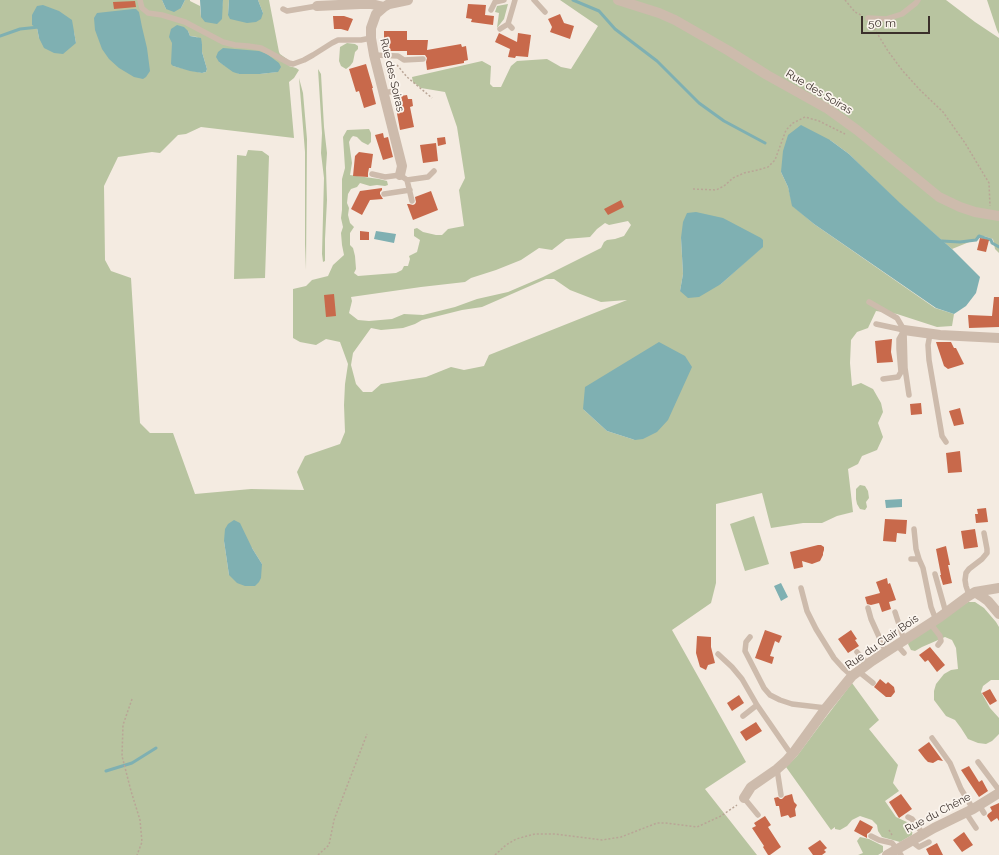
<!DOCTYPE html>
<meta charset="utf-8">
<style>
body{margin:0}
#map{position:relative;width:999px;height:855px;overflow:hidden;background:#f4ebe1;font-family:Raleway,sans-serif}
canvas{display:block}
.scale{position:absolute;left:861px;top:16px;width:69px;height:18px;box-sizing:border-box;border:2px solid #3b302b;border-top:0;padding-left:5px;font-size:12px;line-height:14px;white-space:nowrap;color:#3b302b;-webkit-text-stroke:3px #fbf5ee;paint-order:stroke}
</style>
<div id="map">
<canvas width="999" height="855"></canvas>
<div class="scale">50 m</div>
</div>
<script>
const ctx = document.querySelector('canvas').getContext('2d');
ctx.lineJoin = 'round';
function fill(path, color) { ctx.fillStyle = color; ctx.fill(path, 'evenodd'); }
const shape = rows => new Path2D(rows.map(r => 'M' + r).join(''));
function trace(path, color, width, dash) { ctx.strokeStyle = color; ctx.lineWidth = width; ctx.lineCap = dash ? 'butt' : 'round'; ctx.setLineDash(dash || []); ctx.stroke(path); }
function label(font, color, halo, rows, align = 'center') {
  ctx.font = font + ' Raleway,sans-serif'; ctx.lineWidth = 3.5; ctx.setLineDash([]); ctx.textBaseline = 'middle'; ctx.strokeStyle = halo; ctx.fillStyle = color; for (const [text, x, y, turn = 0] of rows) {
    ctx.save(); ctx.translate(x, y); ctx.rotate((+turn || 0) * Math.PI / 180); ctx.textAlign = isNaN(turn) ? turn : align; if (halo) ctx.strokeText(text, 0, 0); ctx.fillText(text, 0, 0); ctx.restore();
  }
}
fill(shape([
 [0,0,162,0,166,9,181,8,185,0,190,0,190,1,200,6,201,17,222,7,223,0,229,0,228,14,263,13,258,0,269,0,279,52,280,54,287,59,289,66,296,68,299,70,294,78,289,82,294,138,201,127,186,134,178,135,160,153,152,152,118,157,104,186,105,260,111,271,131,278,140,423,150,433,173,433,195,494,251,489,304,490,297,472,305,456,340,444,345,432,344,405,345,384,348,364,340,342,326,339,316,345,300,342,293,338,293,289,306,286,312,280,328,276,333,265,344,255,342,245,341,233,343,227,341,218,342,210,342,179,345,168,343,137,347,130,369,129,371,133,371,142,368,145,362,142,357,137,353,136,351,138,349,142,352,163,350,175,379,179,387,181,388,185,385,186,377,185,370,186,360,183,357,187,351,189,348,194,347,203,349,208,348,215,350,223,354,227,350,233,350,245,353,248,355,256,356,269,354,273,358,276,396,273,402,270,404,266,408,266,410,259,409,256,417,252,420,240,414,236,414,229,417,228,423,232,436,235,442,235,448,229,464,226,459,190,465,178,457,127,445,92,421,88,413,82,412,77,482,61,491,66,490,84,493,87,501,87,511,66,517,61,547,59,561,67,571,69,598,26,560,0,946,0,975,22,999,38,999,253,995,249,993,239,984,236,952,249,900,204,849,154,830,140,781,172,788,187,793,206,814,224,935,308,954,314,952,326,937,327,897,314,876,311,868,328,857,332,851,340,850,363,852,386,861,383,873,389,881,403,883,412,878,423,883,437,877,450,862,456,858,464,848,469,853,512,837,516,822,523,803,523,771,528,762,493,716,504,716,583,711,603,672,630,746,762,705,789,757,855,0,855],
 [37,28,74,32,76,43,39,38],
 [188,31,190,36,197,37,202,44,202,52,207,69,206,72,202,73,173,66,172,43],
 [219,62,277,72,260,74,239,74],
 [628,221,631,225,624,236,615,239,607,240,604,242,601,248,543,277,508,292,477,299,455,307,423,315,404,314,392,319,369,321,358,320,349,313,352,301,351,297,421,287,465,282,471,278,496,270,521,260,539,248,552,250,566,239,590,237,597,229,605,223,609,225],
 [681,238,763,246,721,284,680,291,683,274],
 [546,279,554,279,570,290,601,302,627,300,489,355,484,366,464,370,451,367,426,377,381,384,372,392,363,392,356,384,351,365,353,353,371,328,381,330,403,328,415,324,422,320,462,310,482,307],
 [583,409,635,440,607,431],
 [224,541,252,548,262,564,229,575],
 [987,0,999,0,999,34,997,30],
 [508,4,504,19,497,28,499,13,495,12,497,6],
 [347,43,355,44,358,46,358,49,355,52,353,62,350,66,346,69,341,66,339,61,340,47],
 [318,69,321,74,324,127,327,153,326,168,327,200,325,239,325,261,323,262,322,254,324,178,321,153,322,133],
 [299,78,303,93,307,139,306,270,305,244,305,152],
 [248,150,262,151,269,156,265,278,234,279,237,155,246,156],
 [860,485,865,486,868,491,869,498,866,502,867,507,865,510,860,509,857,504,856,499,856,489],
 [754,516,769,564,745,571,730,524],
 [968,602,975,602,984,608,996,622,999,627,999,680,991,680,983,686,981,692,990,708,999,718,999,734,992,741,986,744,978,743,968,739,961,728,955,720,946,716,934,700,934,691,936,684,944,674,951,670,958,669,956,648,952,640,945,637,922,647,915,651,911,650,908,644,910,639],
 [852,683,879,720,869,729,898,765,893,783,899,791,885,801,896,817,909,823,913,827,912,835,900,842,882,837,878,831,877,825,872,820,860,816,852,820,847,826,840,830,835,829,835,827,831,830,786,767,797,756,823,721],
 [860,837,869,839,883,846,883,852,878,855,858,855,863,853,857,841]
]), '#b8c4a0');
fill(shape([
 [162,0,185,0,181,8,174,12,166,9],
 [200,0,223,0,222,19,217,24,205,22,201,17],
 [229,0,258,0,263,13,261,19,256,22,247,23,230,19,228,15],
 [43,5,59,11,72,20,76,43,63,54,54,53,44,48,39,38,37,28,32,25,32,15,37,6],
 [133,9,136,9,139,12,142,27,147,48,150,71,146,77,143,79,134,77,119,68,109,59,102,49,95,30,94,18,97,13],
 [177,25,184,27,188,31,190,36,201,38,202,44,202,52,207,69,206,72,202,73,190,71,173,66,171,64,172,43,169,37,171,29],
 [223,48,259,51,267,54,279,63,281,67,278,72,260,74,239,74,233,72,219,62,216,57,218,52],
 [801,125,830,140,849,154,900,203,952,249,980,277,976,293,966,306,954,314,936,308,814,224,792,206,788,187,781,172,783,151,788,135],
 [696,212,723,218,761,238,763,240,763,247,721,284,699,297,688,298,680,291,683,274,681,238,683,222,687,213],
 [376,231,396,234,394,243,374,239],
 [659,342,685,356,692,367,668,420,657,432,643,439,635,440,607,431,583,409,585,387],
 [902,499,902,507,886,508,885,500],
 [234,520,240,523,252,548,262,564,261,578,259,582,255,586,245,586,237,583,229,575,224,541,225,529,228,524],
 [781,583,788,597,781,601,774,586]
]), '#7fb0b2');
trace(shape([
 [573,0,599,11,615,29,657,61,699,103,724,121,765,143],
 [0,36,20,29,39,27],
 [942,241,960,242,976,240,979,236,991,240,992,243,999,247],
 [106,771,132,763,156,748]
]), '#7fb0b2', 3);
fill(shape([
 [135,1,136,7,114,9,113,2],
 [468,4,486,5,485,15,494,16,493,25,471,22,472,19,466,18],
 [560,14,564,23,574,26,570,39,550,32,552,27,548,19],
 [333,16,344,16,353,19,348,31,341,29,334,29],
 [384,31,407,31,407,40,428,40,427,50,461,44,462,47,466,46,468,60,464,61,464,63,427,70,426,62,427,58,425,55,407,55,407,51,384,51],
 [499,33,517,42,518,33,531,35,528,57,516,56,515,58,508,57,510,49,495,42],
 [366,64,373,88,372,88,376,104,364,108,359,91,356,92,349,69],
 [407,95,408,99,412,99,413,106,410,107,414,127,400,130,394,97],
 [383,133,384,138,388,137,393,157,383,160,375,135],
 [445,137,446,144,438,146,437,138],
 [436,143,438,161,423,163,420,145],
 [359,152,373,154,371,168,369,168,368,173,368,177,353,176,355,156],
 [382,188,382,190,380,192,380,194,383,199,370,200,362,215,351,209,360,191],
 [431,191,438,210,413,220,407,204,409,204,413,205,415,204,416,202,415,197],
 [621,200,624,207,608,215,604,209],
 [360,231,369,232,369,240,360,240],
 [980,238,989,240,986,252,977,250],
 [334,294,336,316,326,317,324,295],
 [994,297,999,297,999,327,969,328,968,315,992,316],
 [892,339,891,352,893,362,877,363,875,341],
 [936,342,951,342,954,348,956,348,964,364,948,369,944,366],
 [921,403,922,414,911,415,910,404],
 [960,408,964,424,954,426,949,411],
 [960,451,962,472,948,473,946,453],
 [986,508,988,522,976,523,975,514,978,514,977,509],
 [885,519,907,520,906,534,897,533,896,542,883,541],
 [975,529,978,547,964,549,961,531],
 [818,545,821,545,824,547,824,550,823,553,823,555,820,561,812,564,802,561,803,567,794,569,790,552],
 [946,546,950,565,948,565,952,583,943,585,940,575,941,575,936,549],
 [887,578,888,584,890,583,896,600,889,602,891,609,882,612,879,603,871,605,867,604,865,597,880,593,876,582],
 [765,630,782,636,779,643,775,641,770,656,774,657,772,664,755,658],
 [851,630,857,639,855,640,859,646,848,653,838,639],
 [697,636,711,637,711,647,715,663,708,665,706,670,700,667,696,653],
 [930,647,945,665,937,672,928,660,925,662,919,655],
 [880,679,886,684,888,682,894,687,895,692,891,697,886,697,874,687],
 [990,689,997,701,990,705,982,693],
 [739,695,744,703,732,711,727,703],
 [756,722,762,731,746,741,740,732],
 [929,742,943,761,938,760,933,763,928,762,925,759,918,750],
 [969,766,979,782,982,780,988,791,979,797,961,770],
 [792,794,794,802,797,805,795,809,796,816,790,818,788,815,781,817,779,806,776,806,774,798,778,797,780,799,782,799,785,796],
 [901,794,912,809,899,818,889,802],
 [999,803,999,821,997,818,991,822,987,816,988,814,992,811,990,807],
 [765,816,771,825,768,827,781,847,770,855,768,855,763,847,764,846,752,828,756,826,754,823],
 [860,820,873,827,870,832,867,834,867,838,854,831],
 [964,832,973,845,962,852,953,840],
 [820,840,827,848,824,850,826,852,822,855,813,855,808,848],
 [937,843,943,855,929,855,926,849]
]), '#c8694b');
trace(shape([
 [845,0,855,12,861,15],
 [872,25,888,51,902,70,919,89,943,112,965,143,989,183,990,206],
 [397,65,407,77,432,98],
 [693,189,716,190,724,186,733,178,744,173,758,170,768,167,775,160,786,130,793,123,805,117,819,121,845,134],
 [132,699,123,725,122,756,131,791,140,820,142,842,137,855],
 [889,830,892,835],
 [318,855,329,845,334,820,367,734],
 [495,855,506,845,516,839,535,834,555,834,602,840,621,837,657,823,665,823,697,827,721,816,737,805]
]), '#b9a596', 1.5, [2, 2]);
trace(shape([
 [140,0,142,8,148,13,162,15,185,22,223,42,235,45,248,46,261,48,289,63,293,64,304,60,313,55,332,43,338,40,361,40,371,38],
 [534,0,545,12],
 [283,9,287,11,317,6],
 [491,10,495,2,504,0],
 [868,18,886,19,902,14,916,3,918,0],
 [512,28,508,24,515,0],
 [500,29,508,24],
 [374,55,398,56,404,60,423,59],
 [383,93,395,91],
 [372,174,385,177,400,175,407,180,412,201],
 [407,180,428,177,434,171],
 [384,194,410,190],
 [869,302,897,318,904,330,905,368,909,395],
 [876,324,904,330],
 [930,334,928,345,929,360,942,436,946,442],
 [883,379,898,377,901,372,899,349,899,339,903,332],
 [914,529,916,549,919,559],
 [911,559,919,559,923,568,931,607,936,620],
 [935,574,946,613],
 [801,588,807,611,816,629,834,658,843,668,852,676],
 [969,595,966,586,965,580,966,573,969,569,982,559,987,553,987,549,984,533],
 [868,608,871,619,886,652],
 [895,612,904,640],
 [930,623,940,636,941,641,938,645],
 [750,637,746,642,745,651,764,688,770,695,780,700,792,704,826,708],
 [897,645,904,653],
 [857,652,868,664],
 [718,654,732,667,742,679,757,705,786,747,791,754],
 [858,671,873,683],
 [743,716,757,705],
 [932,738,950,763,961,789,973,809],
 [978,762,999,790],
 [777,769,781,795],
 [744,798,758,815],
 [979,805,984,813],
 [966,813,976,828],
 [908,817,912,819,923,834],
 [871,836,879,840,892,843,897,849,901,855],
 [912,840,915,844,919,847,929,842]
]), '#cdbbac', 5.5);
trace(shape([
 [618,0,659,13,675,20,729,51,767,75,828,109,857,130,939,197,960,207,975,212,999,216],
 [317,6,360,4,371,4,384,7],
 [400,175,402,166,374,55,371,38,371,28,376,14,384,7,389,4,408,0],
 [904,330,940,335,999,338],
 [975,592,999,588],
 [744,798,751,787,777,769,786,761,794,752,826,708,847,682,852,676,872,661,940,617,967,597,975,592,981,596,988,601,999,614],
 [887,855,934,828,973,809,999,793]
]), '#cdbbac', 10);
label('11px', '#3b302b', '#fbf5ee', [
 ["Rue des Soiras",392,75,77],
 ["Rue des Soiras",819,92,31],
 ["Rue du Clair Bois",882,642,-35],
 ["Rue du Chêne",938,813,-28]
]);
</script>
